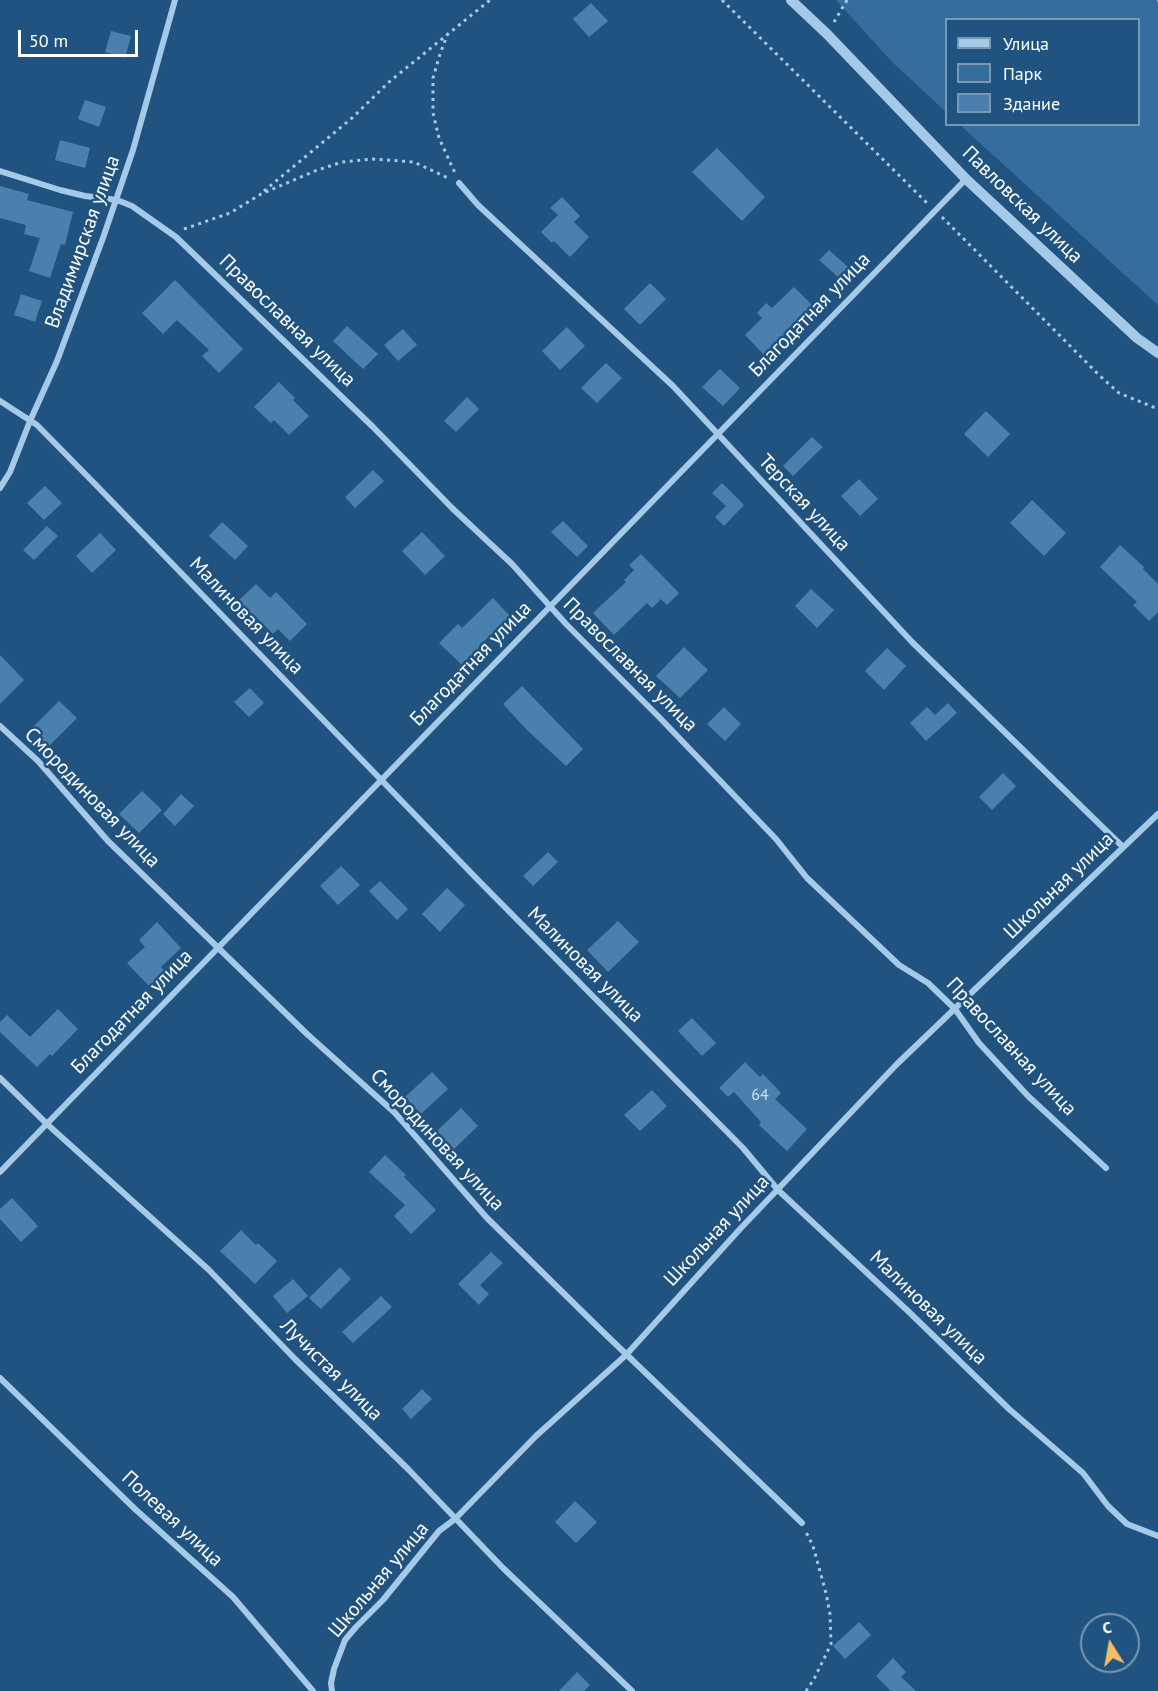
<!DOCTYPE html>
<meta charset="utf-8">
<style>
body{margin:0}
#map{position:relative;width:1158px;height:1691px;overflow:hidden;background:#205380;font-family:"PT Sans",sans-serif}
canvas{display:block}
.legend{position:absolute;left:945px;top:18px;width:195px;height:108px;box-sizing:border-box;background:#205380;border:2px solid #7998b3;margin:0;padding:8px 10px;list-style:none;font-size:18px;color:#fff}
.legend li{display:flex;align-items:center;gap:12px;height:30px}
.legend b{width:30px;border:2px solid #7998b3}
.north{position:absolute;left:1080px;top:1613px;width:60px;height:60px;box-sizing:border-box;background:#205380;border:2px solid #7998b3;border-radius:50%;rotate:349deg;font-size:16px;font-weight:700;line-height:24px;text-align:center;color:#fff}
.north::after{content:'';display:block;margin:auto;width:21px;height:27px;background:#f5be66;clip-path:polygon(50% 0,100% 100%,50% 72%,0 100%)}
.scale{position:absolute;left:18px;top:30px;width:120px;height:27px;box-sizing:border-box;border:3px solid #fff;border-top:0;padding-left:8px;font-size:18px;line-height:21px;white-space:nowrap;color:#fff;-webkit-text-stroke:4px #205380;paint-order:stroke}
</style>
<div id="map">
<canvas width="1158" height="1691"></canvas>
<ul class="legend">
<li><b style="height:8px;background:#a5cae8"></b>Улица</li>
<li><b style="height:16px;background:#346d9e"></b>Парк</li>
<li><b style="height:16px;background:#4c80ac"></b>Здание</li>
</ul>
<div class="north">С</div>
<div class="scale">50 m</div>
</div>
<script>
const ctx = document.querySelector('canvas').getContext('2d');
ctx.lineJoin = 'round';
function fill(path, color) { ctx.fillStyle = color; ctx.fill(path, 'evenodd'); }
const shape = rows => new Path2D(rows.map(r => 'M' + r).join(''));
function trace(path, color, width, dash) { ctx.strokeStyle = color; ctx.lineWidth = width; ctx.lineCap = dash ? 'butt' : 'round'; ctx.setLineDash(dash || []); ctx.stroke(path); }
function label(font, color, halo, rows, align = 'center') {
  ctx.font = font + ' "PT Sans",sans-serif'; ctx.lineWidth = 5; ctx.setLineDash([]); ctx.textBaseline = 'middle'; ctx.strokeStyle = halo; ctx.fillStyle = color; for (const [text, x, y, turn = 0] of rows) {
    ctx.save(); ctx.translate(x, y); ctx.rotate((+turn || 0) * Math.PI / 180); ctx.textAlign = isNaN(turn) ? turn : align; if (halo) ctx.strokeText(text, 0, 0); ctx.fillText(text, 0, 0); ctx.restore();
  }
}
fill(shape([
 [836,0,1158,0,1158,305,960,125,1138,124,1138,20,946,20,946,112,892,62]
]), '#346d9e');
fill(shape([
 [591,3,608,21,589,37,573,19],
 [111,31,131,36,125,58,105,52],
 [85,100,106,107,99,127,78,119],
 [60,140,90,148,85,168,55,160],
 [717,148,765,197,742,221,692,172],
 [0,186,29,194,27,200,73,212,65,245,61,244,50,278,29,271,40,238,24,234,26,225,0,218],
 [562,197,580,216,574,222,589,237,570,257,554,241,552,243,541,232,558,215,550,208],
 [829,250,848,267,838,277,819,260],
 [175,280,243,349,219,373,202,356,209,350,177,320,163,334,142,313],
 [650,283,666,299,640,325,624,309],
 [794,287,816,309,795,329,800,334,790,345,785,340,767,358,745,335,762,318,757,313,766,303,772,308],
 [21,294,42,301,35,322,14,315],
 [347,326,378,354,363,369,333,341],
 [567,327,585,346,560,370,542,351],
 [403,329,417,345,398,361,384,345],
 [606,363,622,378,597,403,581,388],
 [720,369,740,388,723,406,702,387],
 [279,382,295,398,293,400,309,416,289,435,274,420,271,423,254,407],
 [467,397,479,409,456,432,444,421],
 [986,411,1010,434,988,457,964,434],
 [812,437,823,447,793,476,783,466],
 [373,470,384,481,355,508,345,497],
 [859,479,878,499,860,516,841,496],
 [722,483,744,505,724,526,715,517,726,506,712,493],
 [45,486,62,503,44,520,27,503],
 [1032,500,1066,533,1044,556,1010,523],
 [563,521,588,546,577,557,551,532],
 [222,522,248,546,235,560,209,536],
 [47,526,58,536,34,560,23,550],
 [422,532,445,556,425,575,402,551],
 [100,533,116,550,92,573,76,556],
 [1120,545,1144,567,1143,569,1158,584,1158,612,1149,621,1133,605,1137,602,1100,567],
 [641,554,679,593,667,605,661,599,652,608,647,603,614,635,593,613,626,582,624,580,634,570,629,565],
 [256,584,270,598,276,592,307,624,290,641,278,629,273,634,252,613,247,618,234,605],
 [811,589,834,610,817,628,795,606],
 [493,598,510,616,480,645,481,646,462,665,439,643,458,624,462,628],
 [684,647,708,670,680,698,656,676],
 [887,648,906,666,884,690,865,671],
 [0,655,24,680,0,704],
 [522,686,583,749,566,766,526,729,503,704],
 [250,688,264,703,249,717,234,702],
 [59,701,77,718,49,746,31,729],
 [948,703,957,713,926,741,910,723,927,707,935,715],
 [724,707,741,724,725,741,707,724],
 [1003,773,1016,786,992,810,979,797],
 [142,791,162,810,139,833,119,814],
 [181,794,194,806,175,826,163,814],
 [548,852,558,862,533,886,523,876],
 [341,866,360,885,338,905,320,886],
 [380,881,408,909,397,920,369,891],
 [447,888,465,905,440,932,422,914],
 [618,921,639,942,608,972,587,950],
 [157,922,181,948,161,967,165,971,149,986,127,963,145,947,139,940],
 [58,1009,78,1029,52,1056,50,1054,37,1067,0,1032,0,1022,7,1015,30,1037],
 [692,1018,716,1043,702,1056,678,1031],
 [745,1062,760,1077,763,1074,781,1093,775,1099,807,1129,787,1151,759,1125,761,1122,734,1092,728,1097,719,1088],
 [432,1072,448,1089,421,1114,405,1097],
 [652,1090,667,1106,640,1131,624,1115],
 [461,1108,478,1126,454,1149,437,1131],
 [385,1155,406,1175,404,1177,436,1210,411,1234,394,1216,405,1205,369,1172],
 [12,1198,38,1226,21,1242,0,1219,0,1209],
 [241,1230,256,1245,258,1243,277,1261,255,1284,220,1251],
 [491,1252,503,1263,480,1285,489,1294,479,1305,458,1284],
 [340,1267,351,1279,321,1309,309,1298],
 [293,1279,308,1296,287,1313,273,1296],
 [381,1296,392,1307,353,1343,342,1332],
 [422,1389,432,1399,411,1419,402,1409],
 [575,1501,597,1522,576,1543,555,1522],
 [859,1622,871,1635,845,1659,833,1646],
 [893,1658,906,1672,901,1677,916,1691,891,1691,876,1676],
 [577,1672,590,1685,584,1691,559,1691]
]), '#4c80ac');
trace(shape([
 [722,0,928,204],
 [1157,0,1158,0],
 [834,22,847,0],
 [448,33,440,54,433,78,433,113,439,138,455,173],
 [264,191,352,118,389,82,490,0],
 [942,217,1099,375,1119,393,1158,409],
 [184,229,230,213,261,194,315,171,342,162,372,159,414,162,450,179],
 [806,1691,814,1679,831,1644,830,1614,826,1593,813,1546,806,1532]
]), '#a5cae8', 3, [3, 4.5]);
trace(shape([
 [0,171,60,190,85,196,117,200,132,206,176,237,373,427,452,508,512,564,566,624,660,718,776,839,807,878,899,965,928,983,955,1009,979,1043,1028,1096,1106,1168],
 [459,183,478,205,673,386,912,642,1123,847],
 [0,401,37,425,97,486,479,881,743,1148,778,1190,909,1312,1009,1409,1083,1473,1108,1506,1127,1524,1158,1536],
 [0,488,10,472,30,421,57,361,103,238,133,150,175,0],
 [0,726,38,761,108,841,307,1034,395,1113,487,1218,602,1331,802,1523],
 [0,1078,47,1124,209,1270,295,1359,409,1470,503,1568,632,1691],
 [0,1172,966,179],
 [0,1378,135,1509,233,1597,313,1691],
 [332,1691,331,1683,334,1669,345,1640,356,1627,383,1600,439,1531,455,1519,536,1436,626,1355,740,1229,897,1064,1158,814]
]), '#a5cae8', 6);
trace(shape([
 [791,0,827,34,966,179,1137,338,1158,353]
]), '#a5cae8', 10);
label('16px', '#d2dfea', null, [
 ["64",760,1095]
]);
label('20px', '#fff', '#205380', [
 ["Павловская улица",1022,205,44],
 ["Владимирская улица",83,242,-70],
 ["Благодатная улица",810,315,-46],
 ["Православная улица",287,321,44],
 ["Терская улица",804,503,47],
 ["Малиновая улица",246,616,46],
 ["Благодатная улица",471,664,-46],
 ["Православная улица",630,665,45],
 ["Смородиновая улица",92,798,46],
 ["Школьная улица",1059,886,-44],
 ["Малиновая улица",585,965,45],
 ["Благодатная улица",132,1012,-46],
 ["Православная улица",1011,1047,47],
 ["Смородиновая улица",437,1140,47],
 ["Школьная улица",717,1231,-47],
 ["Малиновая улица",928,1308,44],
 ["Лучистая улица",331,1370,45],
 ["Полевая улица",172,1519,43],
 ["Школьная улица",379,1580,-50]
]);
</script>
